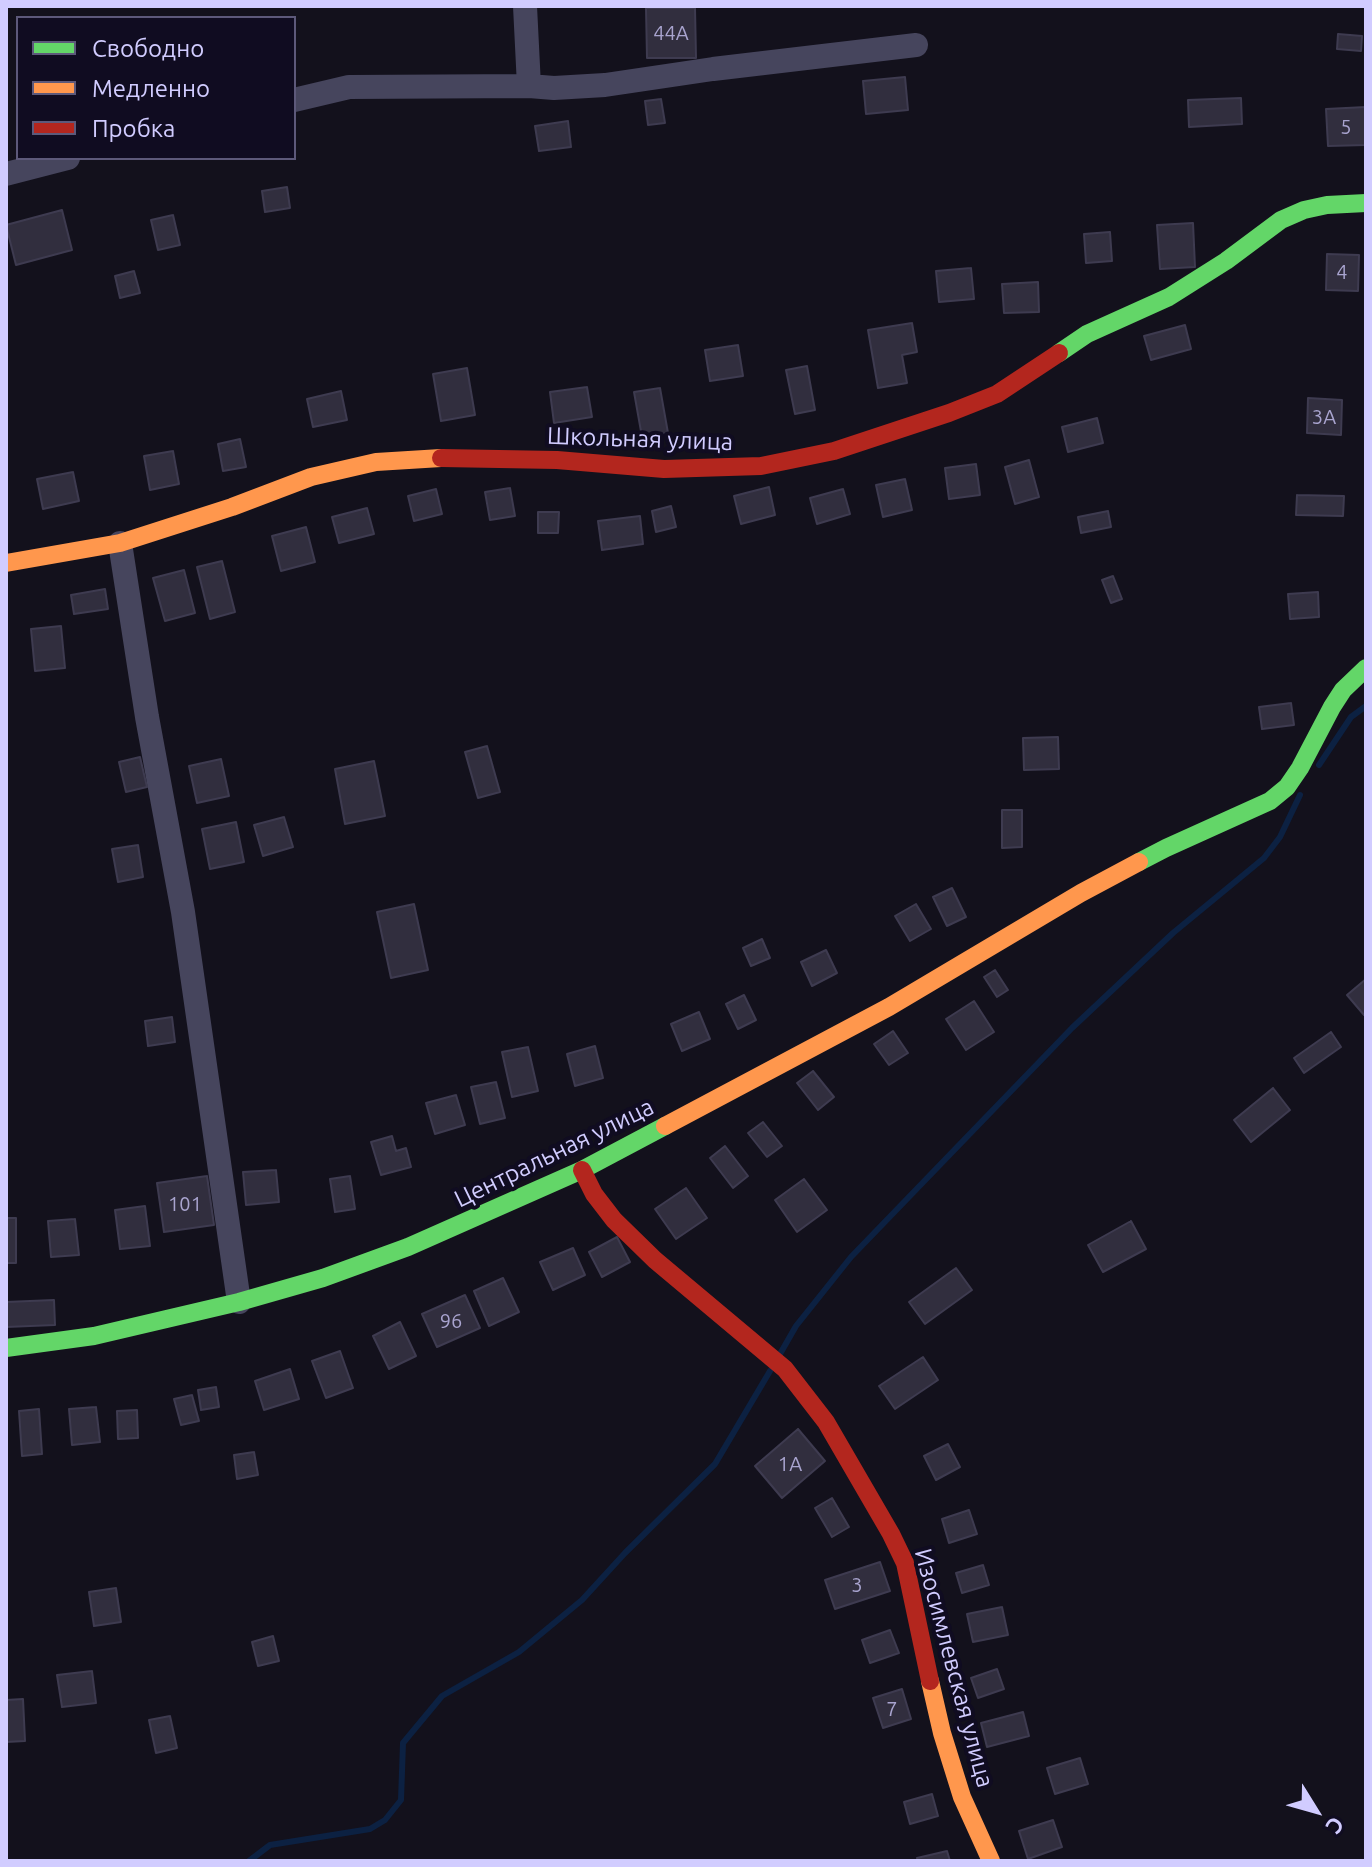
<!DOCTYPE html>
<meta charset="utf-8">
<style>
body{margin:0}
#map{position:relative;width:1372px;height:1867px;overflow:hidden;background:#13111c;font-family:Ubuntu,sans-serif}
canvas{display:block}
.frame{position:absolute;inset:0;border:8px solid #d1ccff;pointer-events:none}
.legend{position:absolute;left:16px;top:16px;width:280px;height:144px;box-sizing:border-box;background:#100c21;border:2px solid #5d597a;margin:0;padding:10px 14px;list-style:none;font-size:24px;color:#d1ccff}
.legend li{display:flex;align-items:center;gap:16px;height:40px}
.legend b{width:40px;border:2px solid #5d597a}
.north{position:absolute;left:1276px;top:1771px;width:80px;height:80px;-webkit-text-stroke:6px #100c21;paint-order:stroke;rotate:127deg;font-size:22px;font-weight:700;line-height:32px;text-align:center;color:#d1ccff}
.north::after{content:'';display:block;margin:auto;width:28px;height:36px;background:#d1ccff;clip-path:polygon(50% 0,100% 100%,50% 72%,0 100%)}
</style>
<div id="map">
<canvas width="1372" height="1867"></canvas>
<div class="frame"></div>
<ul class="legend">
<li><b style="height:10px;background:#63d668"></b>Свободно</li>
<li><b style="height:10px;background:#ff974d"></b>Медленно</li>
<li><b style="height:10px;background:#b3261e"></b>Пробка</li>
</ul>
<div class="north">С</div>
</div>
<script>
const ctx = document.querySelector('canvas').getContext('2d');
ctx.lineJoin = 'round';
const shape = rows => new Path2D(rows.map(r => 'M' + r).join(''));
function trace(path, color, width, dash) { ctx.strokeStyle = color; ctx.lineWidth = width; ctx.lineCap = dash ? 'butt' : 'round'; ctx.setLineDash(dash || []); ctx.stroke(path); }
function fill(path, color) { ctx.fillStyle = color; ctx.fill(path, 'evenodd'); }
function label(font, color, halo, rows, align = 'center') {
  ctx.font = font + ' Ubuntu,sans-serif'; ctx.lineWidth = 8; ctx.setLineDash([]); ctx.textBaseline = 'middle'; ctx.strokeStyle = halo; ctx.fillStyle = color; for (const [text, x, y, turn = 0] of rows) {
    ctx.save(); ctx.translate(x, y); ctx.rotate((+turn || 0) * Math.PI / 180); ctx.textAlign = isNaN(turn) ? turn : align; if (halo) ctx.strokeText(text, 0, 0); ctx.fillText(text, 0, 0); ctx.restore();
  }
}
trace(shape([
 [1319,765,1351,717,1366,706],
 [780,1354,796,1326,851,1257,1072,1028,1173,933,1264,858,1280,837,1300,795],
 [249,1861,270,1845,370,1829,385,1820,401,1800,403,1743,442,1696,519,1652,582,1600,625,1553,715,1464,770,1371]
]), '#0c2142', 6);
const building = shape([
 [646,8,695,8,696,58,647,58,646,8],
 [1338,34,1362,36,1361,51,1337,49,1338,34],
 [905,77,908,110,866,114,863,81,905,77],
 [1241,98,1242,124,1189,127,1188,100,1241,98],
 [661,99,665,123,648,125,645,101,661,99],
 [1366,107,1366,145,1328,146,1326,109,1366,107],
 [568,121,571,147,539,151,535,126,568,121],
 [287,187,290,208,265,212,262,191,287,187],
 [62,210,72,250,16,265,6,225,62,210],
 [173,215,180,245,158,250,151,220,173,215],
 [1193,223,1195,267,1160,269,1157,225,1193,223],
 [1110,232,1112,261,1086,263,1084,234,1110,232],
 [1327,254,1359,255,1358,291,1326,290,1327,254],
 [971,268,974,299,939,302,936,271,971,268],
 [134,271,140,293,120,298,115,276,134,271],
 [1038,282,1039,312,1004,313,1002,284,1038,282],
 [912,323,917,352,902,355,907,383,878,388,868,330,912,323],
 [1185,325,1191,349,1151,360,1144,336,1185,325],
 [738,345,743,376,710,381,705,350,738,345],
 [807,366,815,410,795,414,786,370,807,366],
 [467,368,475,415,441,421,433,374,467,368],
 [587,387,592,417,554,423,550,392,587,387],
 [660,388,668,433,642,437,634,392,660,388],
 [341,391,347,420,313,427,307,399,341,391],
 [1308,398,1342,400,1341,435,1307,433,1308,398],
 [1097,418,1103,443,1068,452,1062,427,1097,418],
 [240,439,246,467,223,471,218,444,240,439],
 [173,451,179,484,150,490,144,456,173,451],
 [1029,460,1039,497,1015,504,1005,467,1029,460],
 [976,464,980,495,949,499,945,468,976,464],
 [73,472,79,501,43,509,37,479,73,472],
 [905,479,912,510,883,517,876,485,905,479],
 [769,487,775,515,741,524,734,496,769,487],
 [510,488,515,516,490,520,485,492,510,488],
 [436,489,442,514,414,521,408,496,436,489],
 [843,489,850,514,817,524,810,498,843,489],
 [1297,495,1344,496,1343,516,1296,515,1297,495],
 [671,506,676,527,656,532,652,511,671,506],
 [367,508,374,534,339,543,332,517,367,508],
 [1108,511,1111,527,1081,533,1078,517,1108,511],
 [538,512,559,512,558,533,538,533,538,512],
 [640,516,643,544,602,550,598,521,640,516],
 [306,527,315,562,281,571,272,536,306,527],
 [222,561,235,612,210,619,197,567,222,561],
 [184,570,195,613,165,621,153,578,184,570],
 [1113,576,1122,599,1111,603,1102,580,1113,576],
 [105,589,108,609,74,614,71,595,105,589],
 [1318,592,1319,617,1290,619,1288,594,1318,592],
 [61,626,65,668,35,671,31,629,61,626],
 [1291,703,1294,725,1262,729,1259,707,1291,703],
 [1058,737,1059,769,1024,770,1023,738,1058,737],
 [487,746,500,792,478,798,465,752,487,746],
 [140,757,147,787,126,792,119,762,140,757],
 [221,759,229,796,197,803,189,766,221,759],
 [374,761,385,816,345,824,335,769,374,761],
 [1002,810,1022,810,1022,847,1002,848,1002,810],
 [284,817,293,847,263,856,254,825,284,817],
 [236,822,244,862,210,869,202,829,236,822],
 [138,845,143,877,118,882,112,849,138,845],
 [952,888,966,917,947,926,933,897,952,888],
 [414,904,428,970,391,978,377,912,414,904],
 [916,904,931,929,910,941,895,916,916,904],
 [762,939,770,958,751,966,743,948,762,939],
 [826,950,837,973,812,986,801,962,826,950],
 [995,970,1008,990,997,997,984,977,995,970],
 [1366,979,1366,1014,1364,1015,1347,995,1366,979],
 [744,995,756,1020,738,1029,726,1004,744,995],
 [974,1001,994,1032,966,1050,946,1019,974,1001],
 [699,1012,710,1039,682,1051,671,1024,699,1012],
 [172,1017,175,1042,148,1046,145,1021,172,1017],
 [893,1031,908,1053,889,1065,874,1044,893,1031],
 [1331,1032,1341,1047,1304,1073,1294,1058,1331,1032],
 [595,1046,603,1078,575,1086,567,1054,595,1046],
 [528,1047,538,1091,512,1097,502,1052,528,1047],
 [813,1071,834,1097,818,1110,797,1083,813,1071],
 [496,1082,505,1118,480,1124,471,1087,496,1082],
 [1273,1088,1290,1110,1251,1142,1234,1120,1273,1088],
 [456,1095,465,1125,435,1134,426,1103,456,1095],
 [763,1122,782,1146,767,1157,748,1133,763,1122],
 [392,1136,396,1151,406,1148,411,1167,381,1175,371,1142,392,1136],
 [725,1146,748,1176,733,1188,710,1158,725,1146],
 [276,1170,279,1202,246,1205,243,1172,276,1170],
 [207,1176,214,1225,164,1232,157,1183,207,1176],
 [350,1176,355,1209,335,1212,330,1179,350,1176],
 [804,1179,827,1210,797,1232,775,1200,804,1179],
 [686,1188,707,1218,676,1239,655,1209,686,1188],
 [145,1206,150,1246,120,1249,115,1210,145,1206],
 [6,1218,16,1218,16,1263,6,1263,6,1218],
 [75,1219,79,1255,51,1257,48,1221,75,1219],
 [1131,1221,1146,1249,1103,1272,1088,1245,1131,1221],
 [617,1237,630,1262,602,1277,589,1252,617,1237],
 [573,1248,585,1275,553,1290,540,1262,573,1248],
 [956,1268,972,1290,925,1324,909,1302,956,1268],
 [503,1278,519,1312,489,1326,474,1291,503,1278],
 [465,1295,480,1328,437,1347,422,1314,465,1295],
 [54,1300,55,1325,6,1327,6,1302,54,1300],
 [400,1322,416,1356,389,1369,373,1336,400,1322],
 [340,1351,353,1388,326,1398,312,1361,340,1351],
 [923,1357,938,1380,895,1409,879,1386,923,1357],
 [290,1369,299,1399,264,1410,255,1381,290,1369],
 [216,1387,219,1407,201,1410,198,1390,216,1387],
 [192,1395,199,1421,181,1425,174,1399,192,1395],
 [96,1407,100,1442,72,1445,69,1409,96,1407],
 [39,1409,42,1454,22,1456,19,1411,39,1409],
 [137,1410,138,1438,118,1439,117,1411,137,1410],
 [798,1429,825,1461,782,1498,755,1466,798,1429],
 [948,1444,960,1467,936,1480,924,1456,948,1444],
 [254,1452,258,1475,237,1479,234,1455,254,1452],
 [832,1498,849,1527,832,1537,815,1508,832,1498],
 [969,1510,977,1534,949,1543,942,1519,969,1510],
 [880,1562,890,1591,835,1609,825,1580,880,1562],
 [983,1565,989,1585,962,1593,956,1573,983,1565],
 [116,1588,121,1622,94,1626,89,1592,116,1588],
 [1002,1607,1008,1635,973,1642,967,1614,1002,1607],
 [890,1630,899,1653,870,1663,862,1640,890,1630],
 [273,1636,279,1661,258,1666,252,1642,273,1636],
 [997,1669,1004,1689,978,1698,971,1678,997,1669],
 [92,1671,96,1703,62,1707,57,1675,92,1671],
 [902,1689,911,1719,883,1728,873,1698,902,1689],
 [23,1699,25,1741,6,1742,6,1700,23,1699],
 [1023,1712,1029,1736,987,1747,981,1723,1023,1712],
 [170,1716,177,1748,156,1753,149,1720,170,1716],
 [1080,1758,1088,1784,1055,1794,1047,1768,1080,1758],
 [932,1794,938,1816,910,1824,904,1802,932,1794],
 [1053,1820,1062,1847,1028,1859,1019,1831,1053,1820],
 [947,1851,950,1861,918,1861,917,1858,947,1851]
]);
fill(building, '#312e3e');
trace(building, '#3e3b50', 2);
trace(shape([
 [525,6,529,86],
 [294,100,349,87,529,86,554,88,605,85,713,69,916,45],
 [6,174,68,158],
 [120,543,147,717,183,912,239,1302]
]), '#46455d', 24);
trace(shape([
 [1059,353,1087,334,1169,297,1226,261,1281,220,1304,210,1327,205,1366,203],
 [1139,862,1166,848,1270,801,1287,787,1300,768,1332,707,1343,690,1366,668],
 [6,1348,94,1336,239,1302,323,1278,408,1247,582,1170,665,1126]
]), '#63d668', 18);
trace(shape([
 [6,563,120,543,232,507,311,477,376,462,441,458],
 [665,1126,889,1007,1081,893,1139,862],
 [930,1681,942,1733,962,1797,991,1861]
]), '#ff974d', 18);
trace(shape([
 [441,458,557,460,664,469,761,466,834,451,949,413,997,394,1059,353],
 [582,1170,594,1194,614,1220,655,1260,785,1369,826,1422,891,1534,905,1563,930,1681]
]), '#b3261e', 18);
label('20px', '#a9a4cf', null, [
 ["44А",671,33],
 ["5",1346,127],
 ["4",1342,272],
 ["3А",1324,417],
 ["101",185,1204],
 ["96",451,1321],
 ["1А",790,1464],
 ["3",857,1585],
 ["7",892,1709]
]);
label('24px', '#d1ccff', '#100c21', [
 ["Школьная улица",640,439,2],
 ["Центральная улица",554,1153,-26],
 ["Изосимлевская улица",954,1668,75]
]);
</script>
